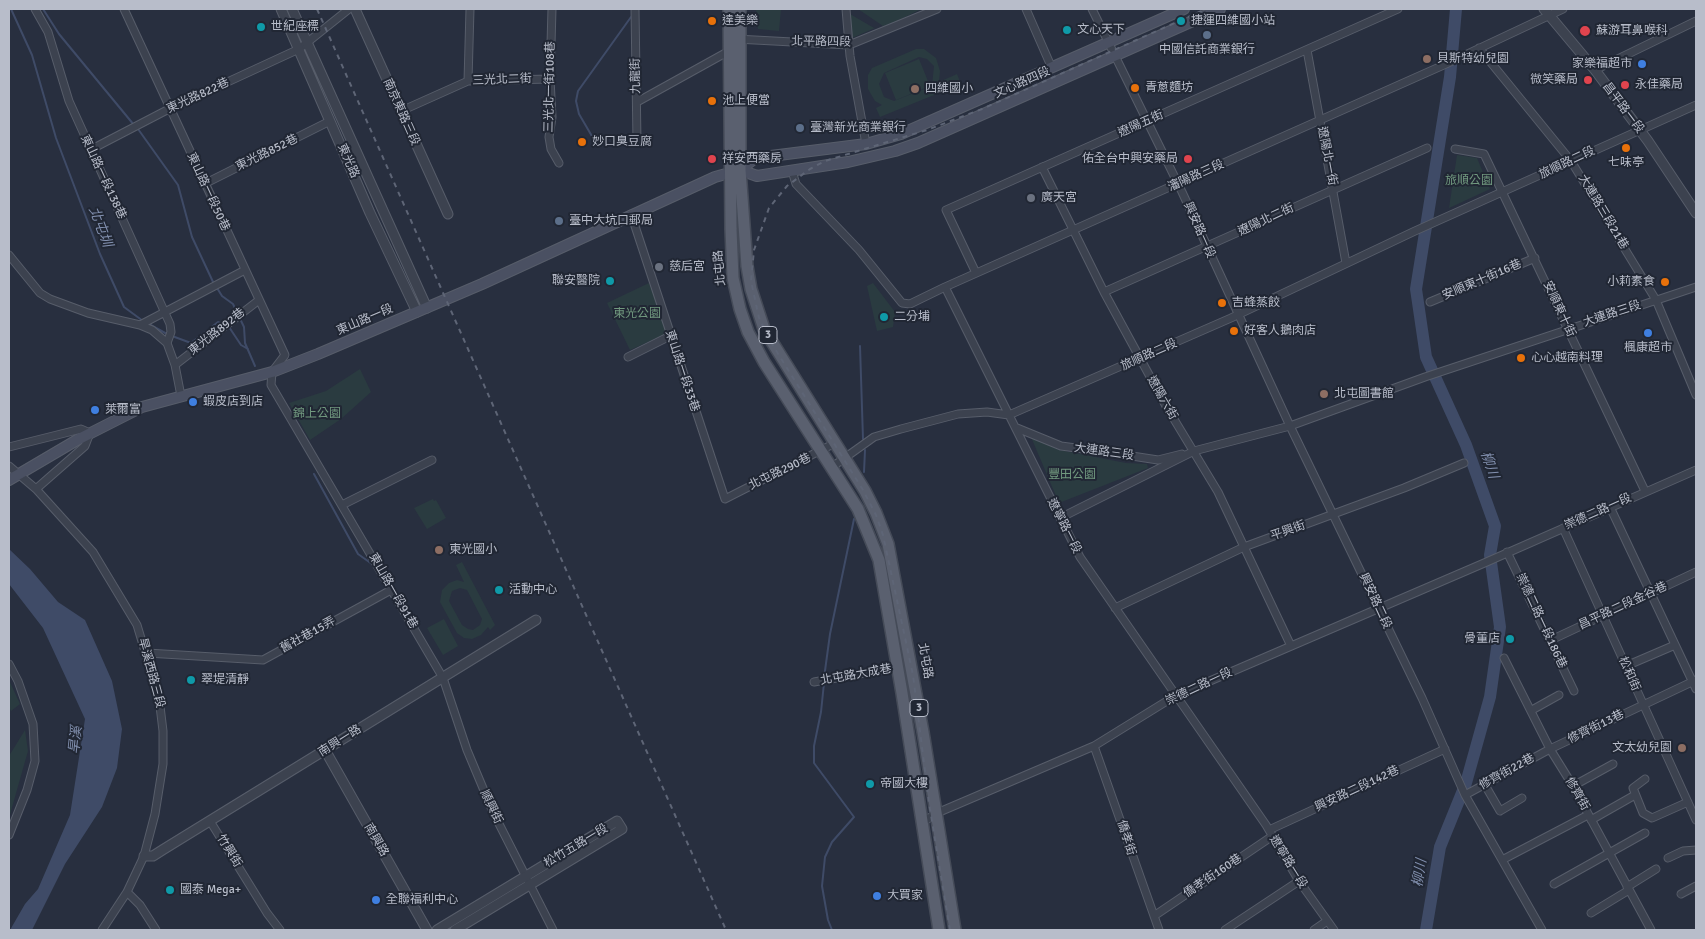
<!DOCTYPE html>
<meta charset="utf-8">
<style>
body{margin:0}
#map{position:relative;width:1705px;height:939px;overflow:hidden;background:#282f3f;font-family:Signika,sans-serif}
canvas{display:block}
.frame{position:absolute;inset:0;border:10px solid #b8bdca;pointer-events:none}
</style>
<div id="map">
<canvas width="1705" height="939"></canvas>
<div class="frame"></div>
</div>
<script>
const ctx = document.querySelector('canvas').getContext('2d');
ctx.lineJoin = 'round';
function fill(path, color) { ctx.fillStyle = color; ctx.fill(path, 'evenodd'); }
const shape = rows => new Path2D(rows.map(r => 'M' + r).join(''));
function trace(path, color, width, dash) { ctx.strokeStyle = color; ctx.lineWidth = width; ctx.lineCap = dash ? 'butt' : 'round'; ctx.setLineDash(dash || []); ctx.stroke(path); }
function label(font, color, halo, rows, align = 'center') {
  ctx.font = font + ' Signika,"Noto Sans TC",sans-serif'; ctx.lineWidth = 4; ctx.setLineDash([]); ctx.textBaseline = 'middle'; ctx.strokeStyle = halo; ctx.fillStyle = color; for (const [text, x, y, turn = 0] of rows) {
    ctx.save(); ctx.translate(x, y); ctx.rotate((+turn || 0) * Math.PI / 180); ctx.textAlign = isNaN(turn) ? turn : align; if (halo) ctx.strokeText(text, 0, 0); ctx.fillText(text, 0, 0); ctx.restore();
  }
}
fill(shape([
 [756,9,781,9,779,31,758,29],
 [858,9,921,9,890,25,883,26],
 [850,14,874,28,875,28,852,38],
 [916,49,924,49,936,58,940,71,939,82,957,74,961,84,880,117,876,108,882,105,875,101,868,89,868,75,872,68],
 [919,57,927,59,934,66,932,86,894,101,884,97,879,84,884,73],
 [919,59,930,86,896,100,885,73],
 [1457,155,1477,158,1490,189,1449,208],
 [649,283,668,333,630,350,607,303],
 [873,283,895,312,893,327,877,331,867,286],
 [360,369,371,392,341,419,310,440,289,403,326,391],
 [1031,437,1059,450,1126,463,1147,464,1148,468,1059,503],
 [433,499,434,501,436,500,446,518,427,529,414,508],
 [462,562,495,625,490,630,488,627,481,635,472,639,464,638,457,633,440,602,442,590,449,583,457,580,464,582,456,565],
 [460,588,467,590,482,619,480,625,473,630,468,629,462,625,449,601,452,591],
 [444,619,458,646,443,655,427,628],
 [9,680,20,704,11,711,9,707],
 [25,730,28,751,9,818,9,756]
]), '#2a3b40');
fill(shape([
 [9,549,30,569,58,602,85,620,112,681,122,729,117,768,102,807,65,864,32,930,10,930,25,904,38,889,70,815,85,719,43,628,9,584]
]), '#3f4b67');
trace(shape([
 [11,9,32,55,56,138,100,254,124,307,143,321],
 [43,9,59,34,134,125],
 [138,129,178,185,192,237,214,284],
 [593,138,579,114,576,101,578,91,631,17],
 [217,288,222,296,233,304,244,327,245,343,255,366],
 [147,323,167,334],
 [229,327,241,345,248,349],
 [172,336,191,343,218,322,224,325],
 [860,346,863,439],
 [864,472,865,450],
 [314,474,358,554,372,564],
 [824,678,830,634,854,519],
 [824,683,821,712,814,746,814,763,854,817,832,842,825,857,822,886,828,920,832,930]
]), '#3f4b67', 2);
trace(shape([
 [1426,930,1440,847,1466,783,1490,697,1500,627,1490,555,1495,526,1466,445,1426,357,1416,289,1450,77,1456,9]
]), '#3f4b67', 12);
const minor = shape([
 [35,9,48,32,69,101,170,324,171,332,167,343],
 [124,9,285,355,272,372,271,385,443,678,467,750,493,812,553,930],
 [552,9,550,79,552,117,549,137,551,149,559,163],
 [635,9,637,142],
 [846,9,850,56,866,144],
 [1026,9,1051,66],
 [1092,9,1182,192,1290,426,1422,698,1465,795,1542,930],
 [736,39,849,45,937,9],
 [1479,48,1571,161,1656,300,1696,395],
 [1307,50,1346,263],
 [1595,70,1696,21],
 [468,81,470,9],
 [637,102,729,51],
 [401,111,468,81,550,79],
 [1455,149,1484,154,1645,491],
 [90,150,169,109,299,49,349,9],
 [1042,167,1104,292,1166,406,1218,492,1291,646],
 [792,171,796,184,859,250,902,303,910,304,945,287,1080,557,1266,825,1299,881,1334,930],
 [204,184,330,121],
 [631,214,725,499,835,443],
 [9,255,40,293,50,299,88,313,140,325,152,330,167,343,175,365,181,396],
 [976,273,946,210,1398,9],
 [945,287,1446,64,1563,9],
 [1104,292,1427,148],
 [1430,302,1535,258],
 [140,325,245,270],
 [628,357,670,336],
 [175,365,259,300],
 [1017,428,1061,446,1106,452,1158,460,1182,454],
 [9,447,81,429,90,433,85,446,36,489],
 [9,466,36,489,93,552,137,625,159,698,163,731,163,764,155,814,144,856,127,892,102,930],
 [832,467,874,437,901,429,958,414,987,412,1009,415,1231,318,1415,231,1696,105],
 [342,505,432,460],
 [1610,507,1696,689],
 [1060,518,1194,451,1290,426,1425,377,1696,287],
 [1563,528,1696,820],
 [1507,552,1574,691],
 [1115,608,1244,547,1404,488,1464,463],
 [1551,640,1696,572],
 [147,653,263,660,391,590],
 [1504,658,1550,749,1573,786,1651,930],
 [9,664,18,681,33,724,35,761,27,790,9,835],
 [1626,666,1675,645],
 [814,682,898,667],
 [1532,710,1559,695],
 [1094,746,1159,930],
 [1645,779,1633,788,1643,813,1652,818,1688,802],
 [1485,785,1500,811,1522,798],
 [1573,786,1613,764],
 [1465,795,1550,749,1696,680],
 [1591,820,1635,795],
 [210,821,267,913,280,930],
 [923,822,937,813,1094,746,1175,696,1482,564,1696,470],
 [1269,830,1445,749],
 [1668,858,1683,851,1696,850],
 [1502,860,1588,815],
 [1554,884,1645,833],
 [1627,887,1656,869],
 [127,892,140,905,156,930],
 [1681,894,1696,886],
 [1591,913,1629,890],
 [1154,916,1271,837],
 [1225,930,1299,881],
 [1314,930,1327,921]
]);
const tertiary = shape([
 [281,9,370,213,417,312],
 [292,9,427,308],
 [355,9,448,214],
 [1544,9,1595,70,1648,141,1696,213],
 [325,750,427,930],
 [144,856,153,856,164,849,536,620],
 [437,930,617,821,622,829,455,930]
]);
const secondary = shape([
 [740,170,757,176,848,162,895,151,918,143,1220,9],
 [9,480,77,440,142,407,272,372,318,354,482,284,715,177,740,170,755,158,866,144,901,134,1184,9]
]);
const primary = shape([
 [729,9,731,229,733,278,740,309,748,332,764,362,858,509,879,560,902,693,939,930],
 [740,9,740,170,747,266,751,289,764,329,865,491,876,513,888,544,923,732,955,930]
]);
trace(minor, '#575d6a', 9);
trace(tertiary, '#575d6a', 11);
trace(secondary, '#575d6a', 12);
trace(primary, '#454b58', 14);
trace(minor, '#3c424f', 7);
trace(tertiary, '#3c424f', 9);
trace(secondary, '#4a5062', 10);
trace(primary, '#5a606f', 11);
trace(shape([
 [317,9,726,930],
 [950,930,929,803,913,675,883,535,876,515,863,490,772,344,759,318,751,281,754,250,769,208,787,186,810,169,825,161,927,130,982,109,1206,9]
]), '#5e6576', 2, [5, 5]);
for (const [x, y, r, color] of [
 [712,21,5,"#e8710a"],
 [1181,21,5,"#0f9aa8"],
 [261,27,5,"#0f9aa8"],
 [1067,30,5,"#0f9aa8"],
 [1585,31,6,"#e0444e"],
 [1207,35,5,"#5c6f8a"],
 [1427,59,5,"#8d6e63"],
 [1642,64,5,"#3f7fe0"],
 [1588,80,5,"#e0444e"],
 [1625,85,5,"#e0444e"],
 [1135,88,5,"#e8710a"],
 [915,89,5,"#8d6e63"],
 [712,101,5,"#e8710a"],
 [800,128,5,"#5c6f8a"],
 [582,142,5,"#e8710a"],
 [1626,148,5,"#e8710a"],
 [712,159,5,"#e0444e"],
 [1188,159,5,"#e0444e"],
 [1031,198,5,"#6b7280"],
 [559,221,5,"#5c6f8a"],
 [659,267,5,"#6b7280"],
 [610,281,5,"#0f9aa8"],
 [1665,282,5,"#e8710a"],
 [1222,303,5,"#e8710a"],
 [884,317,5,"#0f9aa8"],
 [1234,331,5,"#e8710a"],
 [1648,333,5,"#3f7fe0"],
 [1521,358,5,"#e8710a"],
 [1324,394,5,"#8d6e63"],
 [193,402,5,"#3f7fe0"],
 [95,410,5,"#3f7fe0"],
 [439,550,5,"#8d6e63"],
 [499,590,5,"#0f9aa8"],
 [1510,639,5,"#0f9aa8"],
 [191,680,5,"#0f9aa8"],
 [1682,748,5,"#8d6e63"],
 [870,784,5,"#0f9aa8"],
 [170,890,5,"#0f9aa8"],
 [877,896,5,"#3f7fe0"],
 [376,900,5,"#3f7fe0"]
]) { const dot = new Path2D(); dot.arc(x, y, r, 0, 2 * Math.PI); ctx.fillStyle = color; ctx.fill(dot); trace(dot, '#212734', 2); }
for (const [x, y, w] of [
 [768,335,18],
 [919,708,18]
]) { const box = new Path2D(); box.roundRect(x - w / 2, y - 8.5, w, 17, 4); ctx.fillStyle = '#212734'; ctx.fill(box); trace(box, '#b8bdca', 1); }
label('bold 11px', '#b8bdca', null, [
 ["3",768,335],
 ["3",919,708]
]);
label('12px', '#b8bdca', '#212734', [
 ["達美樂",722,21],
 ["捷運四維國小站",1191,21],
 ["世紀座標",271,27],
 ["文心天下",1077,30],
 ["蘇游耳鼻喉科",1596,31],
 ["中國信託商業銀行",1207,50,"center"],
 ["貝斯特幼兒園",1437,59],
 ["家樂福超市",1632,64,"right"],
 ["微笑藥局",1578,80,"right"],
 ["永佳藥局",1635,85],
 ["青蔥麵坊",1145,88],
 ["四維國小",925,89],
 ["池上便當",722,101],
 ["臺灣新光商業銀行",810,128],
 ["妙口臭豆腐",592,142],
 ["祥安西藥房",722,159],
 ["佑全台中興安藥局",1178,159,"right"],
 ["七味亭",1626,163,"center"],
 ["廣天宮",1041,198],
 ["臺中大坑口郵局",569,221],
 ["慈后宮",669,267],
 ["聯安醫院",600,281,"right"],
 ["小莉素食",1655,282,"right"],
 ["吉蜂蒸餃",1232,303],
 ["二分埔",894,317],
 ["好客人鵝肉店",1244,331],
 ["楓康超市",1648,348,"center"],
 ["心心越南料理",1531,358],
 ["北屯圖書館",1334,394],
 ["蝦皮店到店",203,402],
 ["萊爾富",105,410],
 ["東光國小",449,550],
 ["活動中心",509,590],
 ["骨董店",1500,639,"right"],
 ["翠堤清靜",201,680],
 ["文太幼兒園",1672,748,"right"],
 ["帝國大樓",880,784],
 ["國泰 Mega+",180,890],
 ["大買家",887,896],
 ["全聯福利中心",386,900]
], 'left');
label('12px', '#b8bdca', '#212734', [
 ["北平路四段",821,42,1],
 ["九龍街",636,76,-91],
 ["三光北二街",502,80,-2],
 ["文心路四段",1022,83,-24],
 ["三光北一街108巷",550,87,-89],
 ["東光路822巷",198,96,-25],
 ["昌平路一段",1623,108,53],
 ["南京東路三段",401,112,66],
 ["遼陽五街",1141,124,-24],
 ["東光路852巷",267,153,-26],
 ["遼陽北一街",1327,156,79],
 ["東光路",348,161,66],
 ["旅順路二段",1567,163,-25],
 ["瀋陽路三段",1196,176,-24],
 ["東山路一段138巷",103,177,65],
 ["東山路一段50巷",208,192,65],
 ["大連路三段21巷",1603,212,59],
 ["遼陽北二街",1266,220,-25],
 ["興安路一段",1199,230,66],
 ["北屯路",720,268,-95],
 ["安順東十街16巷",1482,280,-23],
 ["安順東十街",1559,309,65],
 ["大連路三段",1612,314,-18],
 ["東山路一段",365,320,-23],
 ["東光路892巷",217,332,-38],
 ["旅順路二段",1149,355,-24],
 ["東山路一段33巷",682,371,72],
 ["遼陽六街",1162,398,60],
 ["大連路三段",1104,452,8],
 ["北屯路290巷",780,472,-26],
 ["崇德二路一段",1598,512,-24],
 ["遼寧路一段",1064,526,63],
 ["平興街",1288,531,-20],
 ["東山路一段91巷",393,591,60],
 ["興安路二段",1375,601,65],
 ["昌平路二段金谷巷",1623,606,-25],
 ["崇德二路一段186巷",1541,621,65],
 ["舊社巷15弄",308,635,-29],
 ["北屯路",925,661,80],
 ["旱溪西路三段",151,673,75],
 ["松和街",1629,674,66],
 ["北屯路大成巷",856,675,-10],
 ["崇德二路一段",1199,687,-25],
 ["修齊街13巷",1596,727,-26],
 ["南興一路",340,741,-32],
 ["修齊街22巷",1507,772,-29],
 ["興安路二段142巷",1357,789,-25],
 ["修齊街",1577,794,60],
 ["順興街",491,807,64],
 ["僑孝街",1126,838,72],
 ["南興路",376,840,60],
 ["松竹五路一段",576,846,-31],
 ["竹興街",229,851,58],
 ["遼寧路一段",1288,862,58],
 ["僑孝街160巷",1213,876,-34]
]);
label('12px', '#71997f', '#212734', [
 ["旅順公園",1469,181],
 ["東光公園",637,314],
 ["錦上公園",317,414],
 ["豐田公園",1072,475]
]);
label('italic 14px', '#8290af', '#212734', [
 ["北屯圳",100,227,69],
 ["柳川",1489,465,71],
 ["旱溪",76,740,-84],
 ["柳川",1420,873,-81]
]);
</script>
